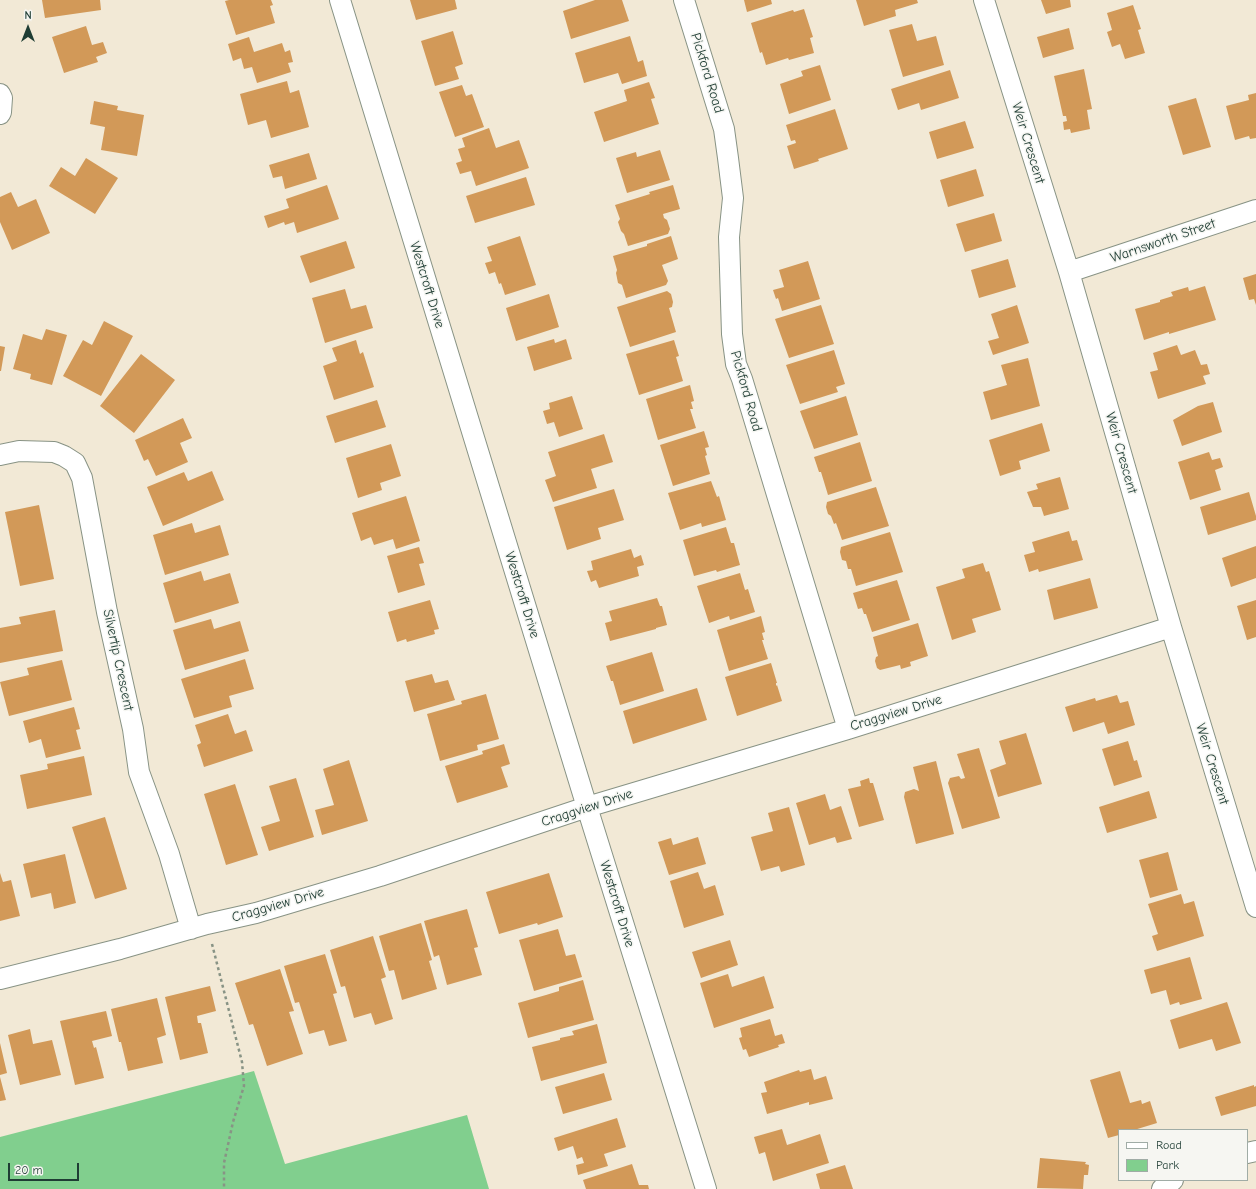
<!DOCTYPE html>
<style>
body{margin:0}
#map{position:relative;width:1256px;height:1189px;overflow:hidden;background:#f2e9d6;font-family:"Comic Neue",sans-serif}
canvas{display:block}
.legend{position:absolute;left:1118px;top:1129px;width:130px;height:52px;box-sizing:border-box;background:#f6f6f2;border:1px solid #a0aca6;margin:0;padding:5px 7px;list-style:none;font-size:12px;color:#1f3d34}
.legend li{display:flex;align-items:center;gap:8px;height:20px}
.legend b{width:20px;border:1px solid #a0aca6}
.north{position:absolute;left:8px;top:8px;width:40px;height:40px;-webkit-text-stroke:3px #f6f6f2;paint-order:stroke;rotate:0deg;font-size:11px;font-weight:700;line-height:16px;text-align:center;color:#1f3d34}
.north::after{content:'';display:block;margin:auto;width:14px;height:18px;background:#1f3d34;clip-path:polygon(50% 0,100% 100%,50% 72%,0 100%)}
.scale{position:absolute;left:8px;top:1163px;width:71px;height:18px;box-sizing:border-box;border:2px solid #1f3d34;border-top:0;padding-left:5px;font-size:12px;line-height:14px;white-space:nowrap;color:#1f3d34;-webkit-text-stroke:3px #f6f6f2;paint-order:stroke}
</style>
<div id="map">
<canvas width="1256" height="1189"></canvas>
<ul class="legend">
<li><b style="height:5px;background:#fff"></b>Road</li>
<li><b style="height:11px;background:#81cf8e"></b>Park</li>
</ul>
<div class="north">N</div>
<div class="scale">20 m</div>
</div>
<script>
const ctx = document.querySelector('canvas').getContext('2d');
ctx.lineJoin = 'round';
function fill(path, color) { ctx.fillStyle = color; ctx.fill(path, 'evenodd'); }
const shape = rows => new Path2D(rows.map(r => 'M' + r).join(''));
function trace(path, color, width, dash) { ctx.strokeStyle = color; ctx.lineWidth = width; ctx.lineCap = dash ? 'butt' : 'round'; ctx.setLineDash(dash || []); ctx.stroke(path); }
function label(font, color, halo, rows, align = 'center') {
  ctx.font = font + ' "Comic Neue",sans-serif'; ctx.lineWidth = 3; ctx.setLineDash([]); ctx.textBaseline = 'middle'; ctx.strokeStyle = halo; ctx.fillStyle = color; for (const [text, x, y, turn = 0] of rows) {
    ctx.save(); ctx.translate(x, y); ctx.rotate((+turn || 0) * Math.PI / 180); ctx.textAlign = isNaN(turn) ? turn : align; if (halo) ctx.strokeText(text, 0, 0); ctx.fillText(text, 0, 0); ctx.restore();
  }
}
fill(shape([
 [254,1071,285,1164,467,1115,489,1189,0,1189,0,1137]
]), '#81cf8e');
fill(shape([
 [42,0,100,0,101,10,45,18],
 [229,0,271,0,273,5,270,6,275,23,236,35,225,1],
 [410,0,455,0,457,9,416,20],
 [595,0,622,0,629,21,571,39,563,11],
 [744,0,771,0,772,4,747,12],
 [856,0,917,0,918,3,895,10,896,16,864,26],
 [1041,0,1070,0,1071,7,1046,14],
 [1133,5,1141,29,1138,30,1145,53,1125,59,1120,44,1112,47,1107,32,1112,30,1107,13],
 [804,9,813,37,810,38,814,53,789,60,788,58,766,65,762,52,760,53,751,23,793,10,794,12],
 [912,24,917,41,936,36,944,65,903,77,889,30],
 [86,26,92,45,103,42,107,53,96,57,98,62,64,73,52,37],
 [1069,28,1074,49,1043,58,1037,37],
 [453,31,463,64,455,67,459,79,435,86,421,41],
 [630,36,638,62,643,60,647,76,622,84,618,73,584,83,575,53],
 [249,37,254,52,282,43,285,52,290,50,293,62,288,63,291,72,257,83,252,67,244,69,241,58,233,61,228,44],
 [820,65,831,100,789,114,780,84,803,76,801,71],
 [1084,69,1092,109,1087,110,1090,129,1071,133,1070,129,1064,130,1063,122,1067,121,1066,116,1063,116,1054,76],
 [950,70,959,98,921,110,919,103,898,110,891,89],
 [287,81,290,93,299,90,309,127,271,138,266,120,248,125,240,94],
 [649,82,655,98,651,99,659,124,604,142,594,112,627,101,624,90],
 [462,85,466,96,472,94,484,127,455,137,439,92],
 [1256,93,1256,138,1250,139,1249,136,1235,140,1226,106,1249,100,1248,95],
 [1196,98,1211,147,1183,155,1168,106],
 [94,101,118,106,117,110,144,115,137,156,101,150,105,127,90,124],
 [835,109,848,149,818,159,819,161,794,169,787,146,796,143,795,140,791,141,786,125],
 [965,121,974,148,937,159,929,132],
 [489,128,496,148,519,140,529,168,476,186,471,171,460,174,456,163,462,161,458,149,465,147,462,138],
 [660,150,670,180,627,193,616,158,636,152,637,157],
 [309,153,317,179,285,189,282,176,273,178,269,165],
 [86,158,118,178,95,214,49,186,61,167,75,176],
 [976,169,984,196,948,207,940,180],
 [526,177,535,205,475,223,466,196],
 [327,185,339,219,297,233,294,222,285,225,284,222,268,228,264,216,289,208,286,199],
 [673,185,680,209,663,214,664,218,667,220,670,229,668,234,628,246,624,234,621,231,618,222,620,219,615,205,650,194,649,192],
 [11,192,18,207,36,199,50,233,12,250,0,222,0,197],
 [994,213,1002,241,965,252,956,224],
 [520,236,536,285,505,295,501,283,499,284,495,272,489,274,485,263,492,261,487,247],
 [671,236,678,259,662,265,668,281,666,285,626,298,622,285,618,283,616,273,617,270,613,256,647,246,647,244],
 [346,241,355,268,310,283,300,256],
 [1008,259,1016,287,979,298,971,270],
 [808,261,820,299,782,311,778,298,776,299,773,290,784,287,779,270],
 [1256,274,1256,305,1254,299,1249,300,1243,278],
 [1205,286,1216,320,1169,334,1169,332,1144,340,1135,309,1160,302,1160,300,1173,296,1171,292,1188,287,1189,291],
 [345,289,351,309,366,305,373,328,325,343,312,298],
 [667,291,671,294,673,302,672,307,669,308,676,332,630,347,617,307],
 [549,294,559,327,516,341,506,308],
 [821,305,834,344,789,358,775,319],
 [1017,305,1029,343,993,355,988,341,999,338,991,314],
 [104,321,133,336,101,396,63,376,83,340,92,345],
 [46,329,67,335,52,385,30,379,31,374,13,369,23,334,42,340],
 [554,339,555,343,566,339,572,359,534,371,527,347],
 [356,340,360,354,363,352,374,387,334,400,323,366,337,361,332,348],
 [674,340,679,356,676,357,683,381,639,395,626,354],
 [1177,345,1181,355,1195,350,1201,365,1207,364,1210,374,1203,376,1206,384,1158,399,1150,372,1158,370,1153,353],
 [0,346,5,347,1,371,0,371],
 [834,350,845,384,836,387,838,392,800,404,786,365],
 [141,354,175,380,134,433,100,406],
 [1028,358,1040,406,991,420,983,392,1007,385,1001,365],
 [690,385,694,401,691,402,693,409,690,409,696,428,658,440,646,399],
 [572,396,583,429,559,437,554,422,547,424,543,411,550,409,549,403],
 [846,396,858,435,814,449,800,411],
 [377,400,386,427,335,443,326,416],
 [1213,402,1222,432,1182,446,1173,420,1198,406],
 [183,418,192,438,180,443,188,462,156,476,148,459,144,461,135,440],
 [1042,423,1050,451,1019,461,1021,469,1000,476,989,440],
 [704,431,709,447,705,448,707,455,705,456,710,474,673,486,660,445],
 [604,434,613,462,591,469,597,488,553,502,545,480,556,476,548,452],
 [860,442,872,481,828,495,821,472,819,472,814,457],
 [391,444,401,476,380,483,382,490,358,498,346,458],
 [1209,452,1212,460,1220,458,1223,467,1215,470,1221,490,1190,500,1178,462],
 [212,471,224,500,163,526,147,487,184,472,188,481],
 [1060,477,1069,509,1044,516,1041,507,1033,507,1027,492,1038,489,1036,484],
 [711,481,717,497,719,496,726,520,702,527,701,523,680,530,668,493],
 [876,487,889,526,842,540,836,523,834,524,831,516,828,514,826,507,827,502],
 [614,489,624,520,598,528,601,539,567,550,554,507],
 [1249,492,1256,516,1256,520,1208,535,1200,507],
 [406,496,420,541,396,549,393,539,374,545,371,537,361,541,352,513],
 [39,505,54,579,20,586,5,512],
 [192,523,195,533,220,525,229,555,165,575,153,535],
 [726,527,731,543,734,543,740,565,717,572,716,570,694,576,683,540],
 [1069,531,1072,541,1077,540,1083,560,1039,572,1038,569,1029,572,1024,555,1035,552,1032,542],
 [890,532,903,572,856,586,851,569,848,569,846,561,842,560,840,552,841,547],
 [1256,546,1256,578,1231,587,1222,558],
 [419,547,424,563,419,564,425,585,398,593,387,556],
 [631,549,634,558,641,555,644,565,637,567,639,576,599,588,596,580,591,582,587,571,593,570,591,561],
 [983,563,986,572,989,571,1001,610,972,619,976,632,952,640,936,587,965,578,962,569],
 [201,571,204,581,230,573,239,603,175,623,163,583],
 [740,573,745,590,748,589,755,612,730,620,729,616,709,623,697,586],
 [1090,578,1098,608,1054,620,1047,590],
 [897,580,910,620,872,632,866,614,864,614,862,608,858,609,853,593],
 [657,598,660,606,662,606,667,625,656,628,656,629,610,641,605,623,612,621,609,611],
 [430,600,439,629,434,630,435,634,407,642,406,639,397,642,388,612],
 [1256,600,1256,637,1247,640,1237,606],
 [55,610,63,651,0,663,0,628,21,624,19,617],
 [761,616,765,632,762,633,764,640,762,640,768,659,729,671,717,630],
 [211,619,214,629,240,621,249,651,185,670,173,630],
 [918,623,928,656,910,662,911,666,901,669,900,665,880,670,877,668,875,661,876,657,878,656,873,637],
 [652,652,664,691,620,705,613,681,611,681,606,666],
 [245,659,254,689,229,696,232,707,194,718,181,679],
 [62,660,72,700,9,716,0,682,29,675,27,668],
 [771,663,777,683,776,683,776,686,777,685,782,701,737,716,725,677],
 [432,674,435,683,448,680,455,700,414,712,405,681],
 [697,688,707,720,633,744,623,711],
 [486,694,499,739,477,745,478,750,440,761,427,714,462,704,461,701],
 [1117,695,1120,703,1128,701,1135,725,1108,734,1104,722,1073,732,1065,707,1095,698,1096,701],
 [74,707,80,729,76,730,81,749,46,758,41,739,29,743,23,721],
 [228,714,235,734,246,730,253,751,204,767,197,745,201,743,195,725],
 [1026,733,1042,784,998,797,990,770,1006,764,999,741],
 [1128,741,1134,761,1137,760,1142,777,1114,786,1102,749],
 [504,744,510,764,501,767,508,787,457,803,445,766,483,754,482,751],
 [979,748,1000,818,962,829,948,783,950,778,959,776,961,779,965,778,957,754],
 [84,756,92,795,27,809,20,775,48,769,47,764],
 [349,760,368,821,322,835,315,810,334,805,323,769],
 [936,761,954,834,916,844,904,797,905,792,914,789,919,791,913,767],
 [296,778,314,837,269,851,261,827,280,821,269,786],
 [869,778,870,783,873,783,884,820,859,827,848,789,861,786,860,781],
 [235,784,258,855,226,865,204,794],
 [1149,791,1157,818,1107,833,1099,807],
 [825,794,830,810,841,806,852,839,837,843,835,837,809,845,796,803],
 [789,807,805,865,781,872,779,866,761,871,751,837,773,831,768,813],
 [105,817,127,889,95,899,72,827],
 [698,837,706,864,669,875,658,842,671,838,673,845],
 [1168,852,1178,890,1150,898,1139,860],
 [65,854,76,903,54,909,51,893,31,898,23,864],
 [698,872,704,889,715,885,724,915,684,928,670,881],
 [0,873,3,882,11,880,20,916,0,921],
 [549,873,563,917,538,925,537,923,499,934,486,892],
 [1181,894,1184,904,1194,901,1204,936,1157,951,1152,936,1158,934,1148,904],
 [467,909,478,947,474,948,482,975,447,985,439,955,434,957,424,921],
 [421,923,432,960,429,961,437,989,402,1000,394,970,389,971,379,936],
 [558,929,566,956,575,954,582,977,534,991,519,940],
 [373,936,386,977,381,979,393,1019,375,1025,371,1013,354,1018,345,986,341,987,330,950],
 [730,940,738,965,701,978,692,952],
 [325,954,337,993,333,994,347,1041,329,1046,324,1030,309,1034,299,1002,295,1003,284,966],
 [1190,957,1202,999,1180,1005,1179,1002,1170,1005,1166,990,1151,994,1144,970],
 [280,969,294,1011,289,1012,303,1054,267,1066,253,1024,249,1025,235,983],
 [728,974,732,987,764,976,774,1008,714,1028,700,983],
 [583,980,594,1020,528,1038,518,1003,546,995,559,991,559,987],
 [210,986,216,1011,197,1016,198,1023,201,1023,208,1053,180,1060,165,997],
 [157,998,166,1035,157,1038,163,1063,128,1071,121,1042,119,1042,111,1009],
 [1227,1002,1241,1043,1216,1051,1212,1039,1179,1049,1170,1020],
 [106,1011,112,1036,92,1041,94,1048,96,1047,104,1078,75,1085,60,1021],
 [770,1019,775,1036,782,1034,785,1043,778,1045,779,1047,749,1057,746,1049,743,1050,739,1038,742,1037,740,1028],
 [597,1024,607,1063,541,1081,532,1047,560,1040,560,1038,574,1035,572,1031],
 [30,1029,33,1044,52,1040,61,1075,20,1085,8,1035],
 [0,1043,7,1073,0,1075],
 [811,1069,814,1080,826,1076,833,1099,809,1105,809,1102,767,1114,761,1093,767,1092,764,1082,799,1070,800,1072],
 [1120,1071,1130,1103,1141,1100,1142,1104,1150,1101,1157,1123,1134,1130,1119,1130,1119,1135,1108,1138,1090,1080],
 [604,1073,612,1100,563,1114,555,1087],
 [0,1077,6,1100,0,1101],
 [1254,1085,1254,1087,1256,1086,1256,1106,1221,1116,1215,1097],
 [617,1118,626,1147,604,1154,608,1166,578,1175,576,1165,584,1163,582,1157,577,1159,573,1146,558,1151,554,1138],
 [782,1129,787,1145,820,1134,829,1163,773,1181,765,1152,759,1154,754,1137],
 [1040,1158,1086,1162,1085,1164,1089,1165,1088,1175,1084,1175,1083,1189,1037,1188],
 [632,1164,639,1185,648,1185,649,1189,586,1189,583,1180],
 [845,1165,853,1189,820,1189,816,1174]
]), '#d29958');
const minor = shape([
 [340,0,587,807,706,1189],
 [684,0,724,129,728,158,733,198,729,237,732,334,736,364,742,379,848,729],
 [984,0,1069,272,1171,627,1256,907],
 [0,94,2,98,1,112,0,114],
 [1069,272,1256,210],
 [0,455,19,451,54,452,64,456,75,463,82,478,107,612,133,729,139,772,169,854,191,929],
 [0,979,120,949,207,924,256,913,380,876,587,807,848,729,1171,627],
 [1247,1153,1256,1151],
 [1162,1189,1173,1180]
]);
trace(minor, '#889385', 22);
trace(shape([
 [212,944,242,1062,244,1086,233,1122,224,1163,224,1189]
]), '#889385', 2.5, [3, 3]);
trace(minor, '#fff', 20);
label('14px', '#1f3d34', '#f6f6f2', [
 ["Pickford Road",707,73,73],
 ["Weir Crescent",1028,143,73],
 ["Warnsworth Street",1163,241,-19],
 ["Westcroft Drive",427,285,73],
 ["Pickford Road",746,391,74],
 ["Weir Crescent",1121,453,74],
 ["Westcroft Drive",522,595,73],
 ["Silvertip Crescent",118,660,78],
 ["Craggview Drive",896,713,-17],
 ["Weir Crescent",1212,764,73],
 ["Craggview Drive",587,808,-18],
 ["Westcroft Drive",617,904,73],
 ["Craggview Drive",278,905,-16]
]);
</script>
